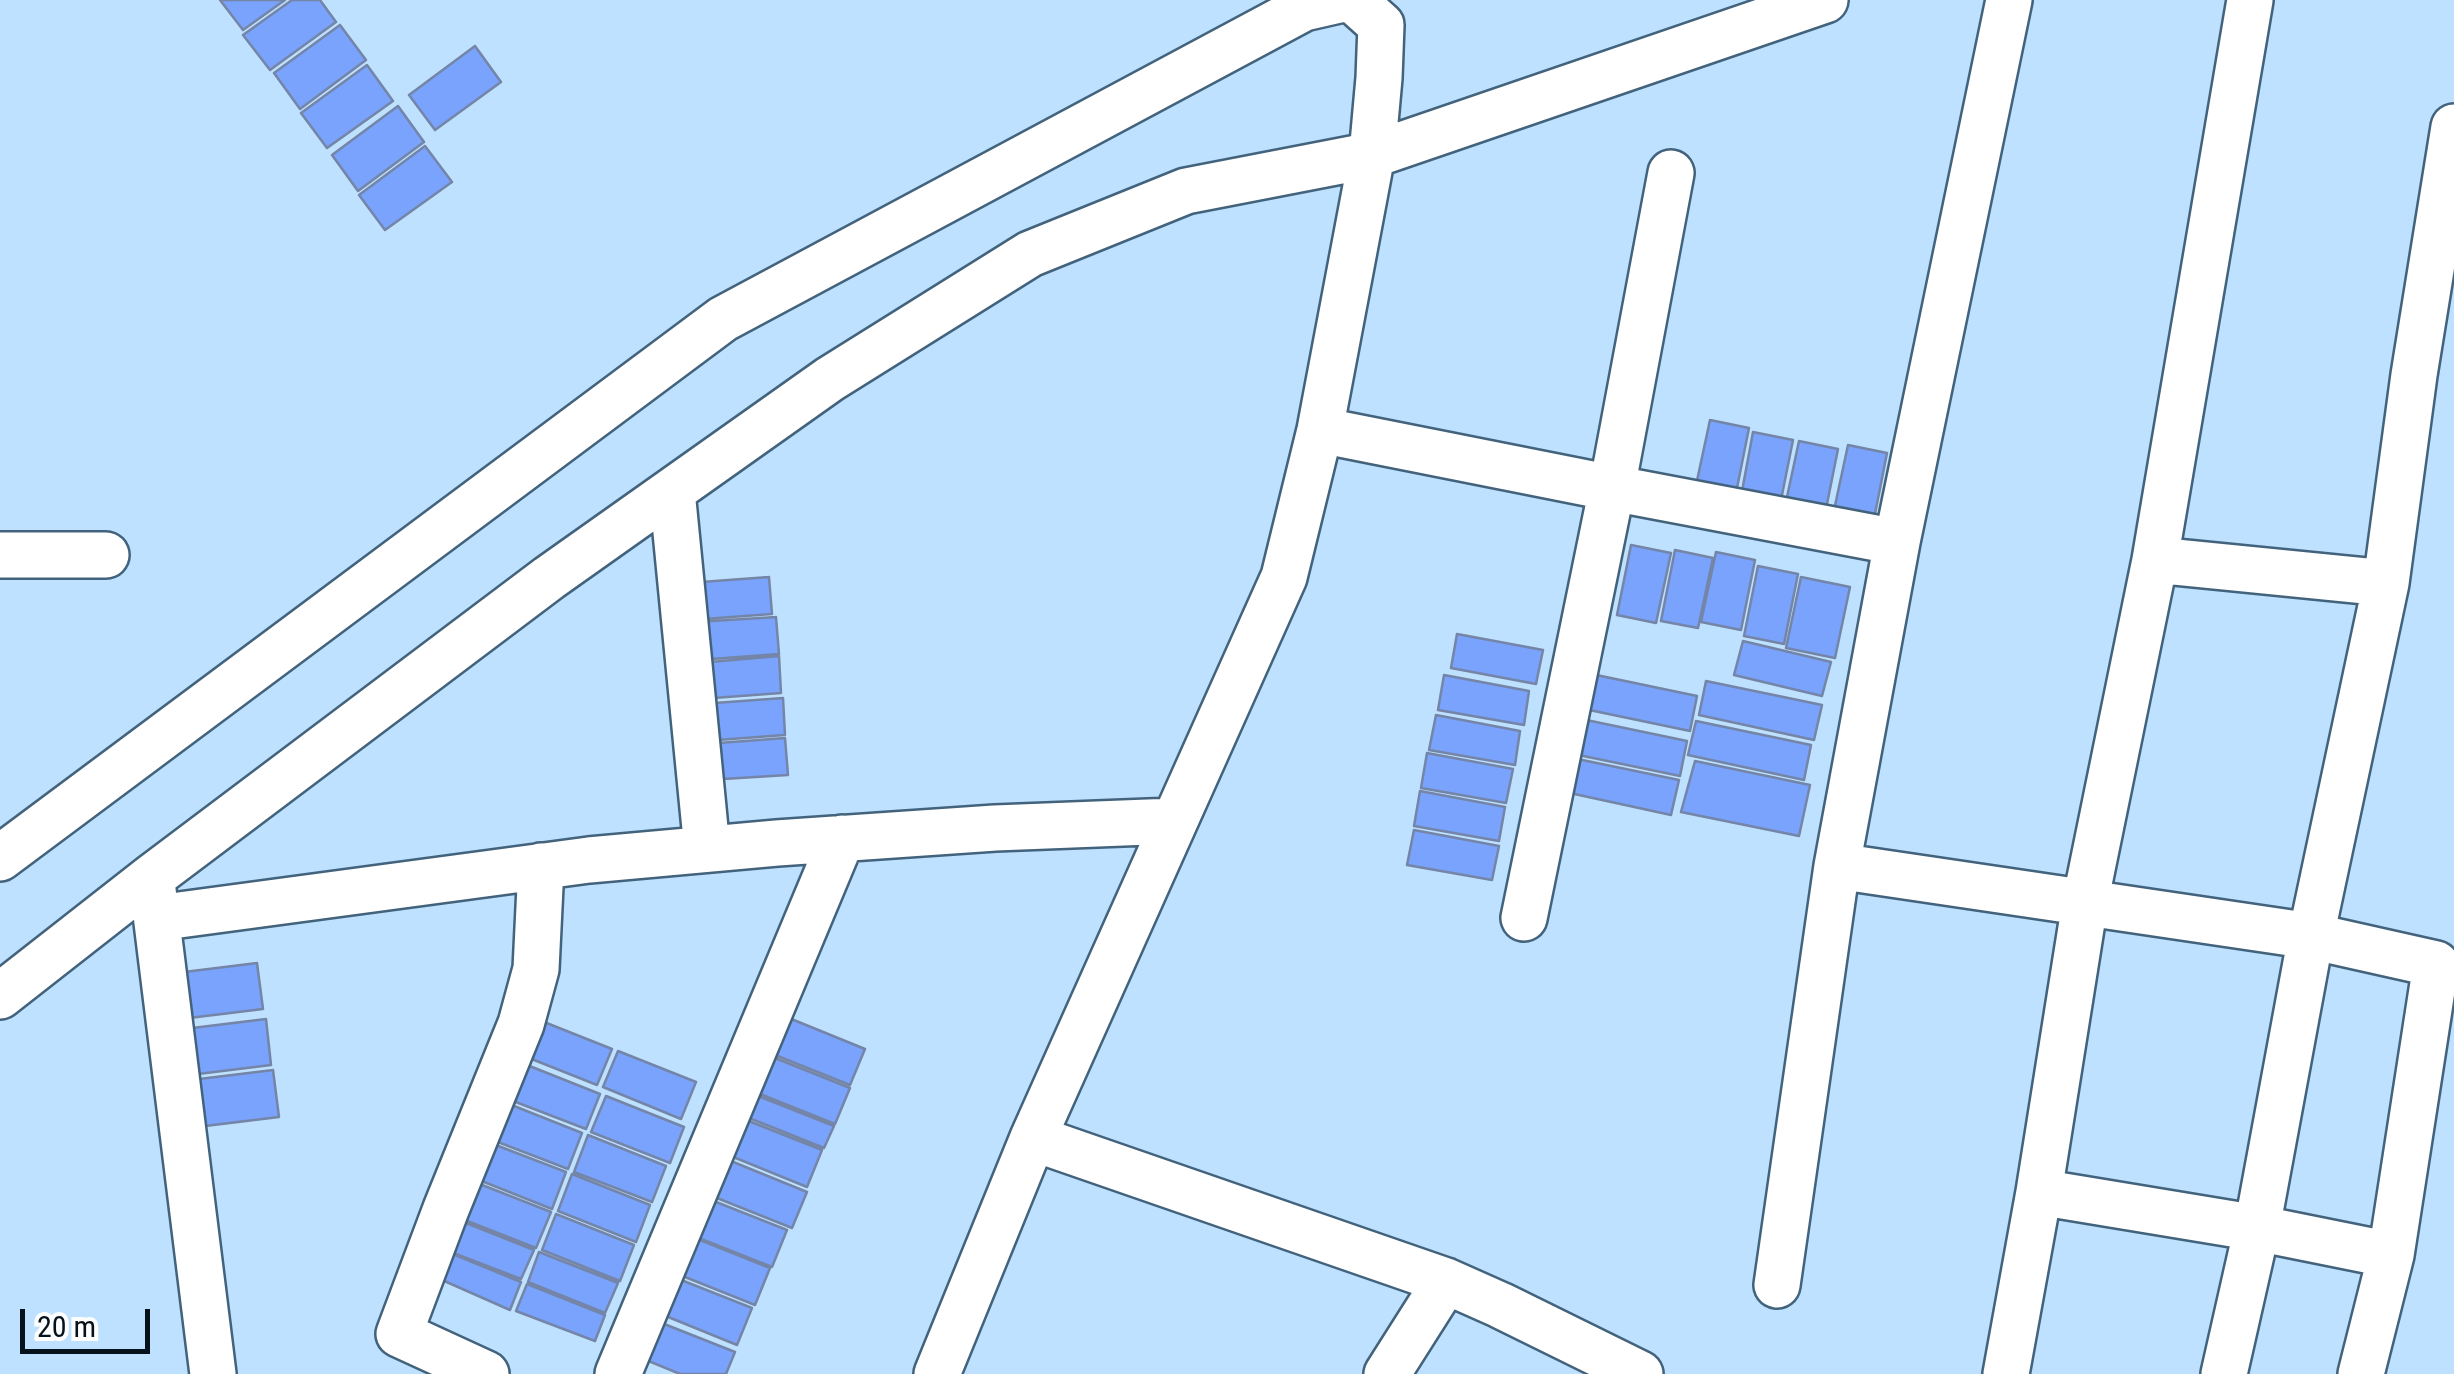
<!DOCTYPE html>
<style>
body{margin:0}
#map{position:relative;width:2454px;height:1374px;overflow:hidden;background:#bde1ff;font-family:"Roboto Condensed",sans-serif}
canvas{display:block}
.scale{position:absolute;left:20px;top:1309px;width:130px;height:45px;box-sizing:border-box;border:5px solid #05111b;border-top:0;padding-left:12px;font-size:30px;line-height:35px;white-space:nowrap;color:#05111b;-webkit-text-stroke:8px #fdfdfd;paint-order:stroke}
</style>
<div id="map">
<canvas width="2454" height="1374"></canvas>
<div class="scale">20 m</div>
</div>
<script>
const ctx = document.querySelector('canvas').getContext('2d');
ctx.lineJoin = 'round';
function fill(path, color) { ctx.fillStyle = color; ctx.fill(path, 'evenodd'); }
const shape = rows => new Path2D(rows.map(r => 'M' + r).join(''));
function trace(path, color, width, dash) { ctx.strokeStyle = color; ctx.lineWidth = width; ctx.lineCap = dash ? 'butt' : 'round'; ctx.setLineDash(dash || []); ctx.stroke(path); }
const building = shape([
 [220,0,285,0,243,30,220,0],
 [292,0,320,0,336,22,270,70,243,35,292,0],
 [340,25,366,60,300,109,274,73,340,25],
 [475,46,501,82,435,130,409,95,475,46],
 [367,65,393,101,327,148,301,113,367,65],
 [398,106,424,142,358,191,332,155,398,106],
 [425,146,452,182,385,230,359,195,425,146],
 [1710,420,1749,428,1735,498,1695,490,1710,420],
 [1753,432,1793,440,1779,510,1740,502,1753,432],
 [1799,441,1838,449,1824,519,1784,511,1799,441],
 [1848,445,1887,453,1873,524,1833,515,1848,445],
 [1631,545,1671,553,1656,623,1617,615,1631,545],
 [1675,550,1713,558,1698,628,1661,621,1675,550],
 [1716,552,1755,560,1741,630,1701,622,1716,552],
 [1758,566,1798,574,1784,644,1744,636,1758,566],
 [769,577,772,614,691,620,688,583,769,577],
 [1801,577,1850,587,1835,658,1786,648,1801,577],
 [776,617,779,654,698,660,696,622,776,617],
 [1457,634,1543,650,1536,684,1451,668,1457,634],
 [1743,641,1831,662,1822,696,1734,675,1743,641],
 [779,656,781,693,700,699,698,663,779,656],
 [1582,672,1697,696,1690,731,1575,707,1582,672],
 [1444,675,1529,691,1524,725,1438,710,1444,675],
 [1706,681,1822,705,1814,740,1699,715,1706,681],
 [783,698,785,735,704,741,701,704,783,698],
 [1436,715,1520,731,1515,765,1429,750,1436,715],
 [1572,717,1687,741,1680,776,1564,752,1572,717],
 [1696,721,1811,745,1804,780,1688,755,1696,721],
 [785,738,788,775,707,780,705,744,785,738],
 [1427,753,1513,769,1506,803,1421,788,1427,753],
 [1563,756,1679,780,1671,815,1556,790,1563,756],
 [1695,761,1810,785,1799,836,1681,812,1695,761],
 [1420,791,1505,807,1499,841,1414,826,1420,791],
 [1414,830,1499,846,1492,880,1407,865,1414,830],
 [257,963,263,1009,181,1019,176,973,257,963],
 [779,1014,865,1049,850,1085,765,1051,779,1014],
 [534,1018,612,1049,597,1085,519,1054,534,1018],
 [266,1019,271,1065,190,1075,184,1029,266,1019],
 [618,1051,696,1082,681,1119,603,1087,618,1051],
 [765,1054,850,1088,835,1124,750,1090,765,1054],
 [522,1063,600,1094,586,1129,508,1099,522,1063],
 [273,1070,279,1117,197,1127,191,1080,273,1070],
 [748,1092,834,1126,824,1148,739,1114,748,1092],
 [606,1096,684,1127,670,1163,591,1132,606,1096],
 [504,1102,582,1133,568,1169,490,1139,504,1102],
 [736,1116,822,1150,807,1187,721,1152,736,1116],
 [588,1135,666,1166,652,1202,574,1172,588,1135],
 [488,1142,566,1172,552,1209,474,1178,488,1142],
 [721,1157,807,1192,792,1228,707,1194,721,1157],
 [572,1174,650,1205,636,1242,558,1211,572,1174],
 [472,1181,551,1212,536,1248,457,1217,472,1181],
 [701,1196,787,1230,772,1267,686,1233,701,1196],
 [556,1214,634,1245,620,1281,542,1250,556,1214],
 [456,1219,534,1250,521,1279,443,1249,456,1219],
 [685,1234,770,1268,755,1305,670,1271,685,1234],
 [443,1250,521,1282,510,1310,433,1276,443,1250],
 [539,1252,618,1283,605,1313,528,1282,539,1252],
 [666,1274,752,1308,737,1345,651,1310,666,1274],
 [527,1284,605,1315,595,1341,516,1311,527,1284],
 [649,1318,735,1352,726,1374,680,1374,634,1355,649,1318]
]);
fill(building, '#79a3fc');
trace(building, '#7485a7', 2.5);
const minor = shape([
 [1671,173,1612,488,1897,542],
 [1320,430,1612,488,1524,918],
 [672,491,707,849],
 [0,555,106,555],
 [2155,560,2386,583],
 [0,858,723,319,1304,8,1339,0],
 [1837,866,2311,936,2436,964,2391,1255,2361,1374],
 [153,890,213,1374],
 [157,918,589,860,777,843,995,828,1174,821],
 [0,996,152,877,549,578,830,379,1030,254,1186,191,1372,155,1825,0],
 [1033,1138,1446,1281,1500,1305,1640,1374],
 [2039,1192,2257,1228,2391,1255],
 [1777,1285,1837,866,1897,542,2009,0],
 [486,1374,399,1334,446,1209,521,1024,536,969,541,866],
 [618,1374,842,838],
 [937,1374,1033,1138,1284,577,1320,430,1372,155,1379,78,1381,25,1353,0],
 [1387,1374,1446,1281],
 [2006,1374,2039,1192,2085,903,2155,560,2250,0],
 [2224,1374,2257,1228,2311,936,2386,583,2414,375,2454,127]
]);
trace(minor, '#43637c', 50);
trace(minor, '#fff', 45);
</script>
